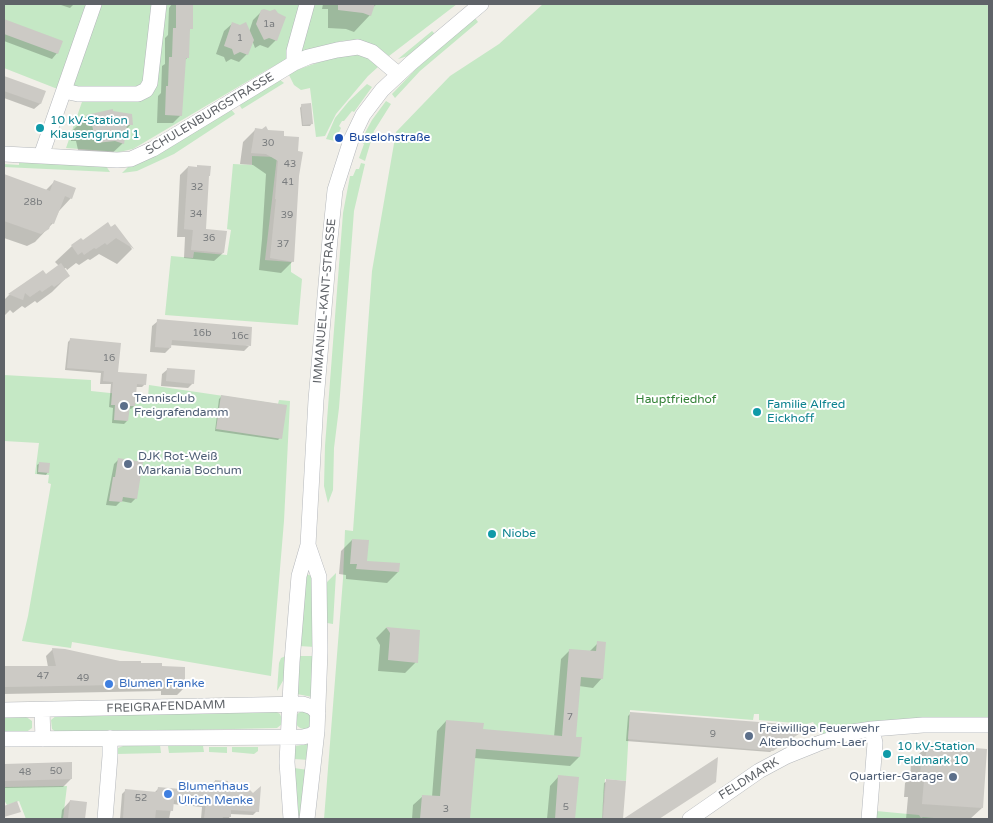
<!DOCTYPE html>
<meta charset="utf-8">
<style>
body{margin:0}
#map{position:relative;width:993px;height:823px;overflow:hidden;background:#f1efe8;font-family:"Varela Round",sans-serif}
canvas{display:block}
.frame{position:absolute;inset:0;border:5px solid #5f6368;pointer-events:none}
</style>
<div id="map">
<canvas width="993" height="823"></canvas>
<div class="frame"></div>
</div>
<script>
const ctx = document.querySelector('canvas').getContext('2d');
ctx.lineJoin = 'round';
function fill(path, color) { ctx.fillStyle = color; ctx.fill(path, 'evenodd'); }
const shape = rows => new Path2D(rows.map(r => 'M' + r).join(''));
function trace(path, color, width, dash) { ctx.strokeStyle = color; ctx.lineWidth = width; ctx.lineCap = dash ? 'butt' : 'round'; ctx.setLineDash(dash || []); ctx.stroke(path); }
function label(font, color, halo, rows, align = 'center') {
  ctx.font = font + ' "Varela Round",sans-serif'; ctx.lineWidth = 4; ctx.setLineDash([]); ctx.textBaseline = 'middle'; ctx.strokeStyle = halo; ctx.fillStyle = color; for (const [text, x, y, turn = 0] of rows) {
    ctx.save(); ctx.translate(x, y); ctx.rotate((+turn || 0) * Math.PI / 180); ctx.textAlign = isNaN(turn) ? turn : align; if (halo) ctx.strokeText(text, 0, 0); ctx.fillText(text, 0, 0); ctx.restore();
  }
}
fill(shape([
 [4,4,457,4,389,56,372,44,357,40,341,41,293,56,265,71,133,149,119,152,66,148,83,99,4,68],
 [543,4,989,4,989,717,850,725,823,736,813,722,807,724,759,720,759,714,754,714,753,720,630,710,626,781,605,779,602,819,324,819,343,579,345,530,353,531,372,271,396,132,450,76,499,44],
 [475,18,478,22,420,71,395,98,392,94,417,68],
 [432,31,435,34,408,56,398,59],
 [352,54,363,56,372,61,378,67,368,76,336,114,325,136,316,137,310,88,301,90,294,85,288,73,331,58],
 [279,79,284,83,242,109,240,106,241,101],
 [367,84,372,87,354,112,352,111,344,121,342,121,339,126,341,128,335,141,326,139,335,118,349,101],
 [386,101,391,104,374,131,365,161,359,158,364,144,361,142,366,131,372,120],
 [230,108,235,114,174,154,137,171,122,173,128,167],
 [252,156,277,157,265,260,291,262,291,272,302,279,298,325,165,315,171,256,193,258,194,252,227,255,231,230,227,229,233,164,252,165],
 [19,160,106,166,110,172,4,167,4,164,19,165],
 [361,163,365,164,354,211,339,408,334,448,333,490,328,503,324,486,325,446,343,213,350,176,353,176,356,169,359,169],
 [4,375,91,380,91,391,148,397,149,385,278,404,279,400,290,401,284,521,271,676,72,642,71,648,22,641,28,616,51,484,48,483,49,475,35,474,39,443,4,441],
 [336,573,333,624,327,623,326,583],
 [306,574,312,576,315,647,299,646],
 [286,656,284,679,277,691,279,663,281,658],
 [298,656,315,656,312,697,297,694],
 [275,711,280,714,282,719,282,724,277,728,57,733,52,729,51,720,57,715],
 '295 720a9 9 0 1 1 18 0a9 9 0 1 1-18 0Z',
 [4,716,25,716,32,721,32,728,25,733,4,734],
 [308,744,309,760,294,759,295,746],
 [160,745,161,753,116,754,118,748,123,746],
 [168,746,203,746,204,752,169,753],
 [209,747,227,747,227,753,209,752],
 [232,747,258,747,258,751,254,754,232,752],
 [294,768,308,770,301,816,297,816],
 [67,786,63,819,26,819,19,801,7,805,4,800,4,787],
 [876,811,919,815,921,818,923,817,945,819,875,819]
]), '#c5e8c5');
fill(shape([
 [58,4,74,4,70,8],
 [172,4,192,4,191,28,188,31,188,57,184,61,181,115,173,123,157,123,158,96,161,93,162,66,165,64,165,38,168,35,169,8],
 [323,4,377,4,372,8,370,15,354,32,346,29,328,28,328,9,322,9],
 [262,11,276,40,268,48,260,45,255,48,252,40,247,54,239,62,231,59,226,62,224,57,216,54,224,31,233,23,249,32,253,20],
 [4,21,62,42,57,53,52,59,4,41],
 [4,77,44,92,40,104,34,109,4,98],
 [302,105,312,123,310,126,302,126,300,108],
 [87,116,131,124,125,131,123,143,106,159,80,159,76,141,71,141,71,132],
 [255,130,268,131,282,137,298,176,293,261,281,273,259,270,262,239,266,174,253,165,240,164,243,142],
 [188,167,210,167,209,176,207,178,204,230,223,253,214,261,184,258,185,237,177,237,180,175],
 [4,177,46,190,54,182,71,198,59,211,53,223,35,242,27,246,4,238],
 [115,225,132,249,117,264,99,254,90,260,88,259,79,265,76,263,67,270,66,268,63,269,68,276,52,292,37,303,35,301,25,308,22,306,13,313,10,310,5,315,4,315,4,300,9,295,43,271,46,276,59,266,55,262,72,246],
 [158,321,249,346,244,351,170,345,170,348,165,353,150,352,152,326],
 [70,340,117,373,145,384,142,387,136,387,134,406,131,409,128,408,127,421,124,424,112,423,113,408,109,407,111,384,100,384,101,373,65,370,68,342],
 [168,369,193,383,188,388,161,386,162,374],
 [221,397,280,438,278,440,215,431,219,399],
 [119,459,136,498,131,503,121,501,116,506,106,505,114,464],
 [40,463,48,472,46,475,37,474,37,465],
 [352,540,366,562,398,572,387,583,346,579,346,575,339,574,341,551],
 [386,628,419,631,416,662,405,673,378,671,380,645,376,638],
 [598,643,602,678,593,688,579,686,575,738,579,757,570,766,474,758,469,819,412,819,413,805,423,796,432,797,437,731,446,721,482,731,554,737,561,659,570,650,589,652],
 [53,649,120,662,139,664,184,688,177,695,161,695,161,691,4,694,4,668,48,667,46,656],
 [631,713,807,728,770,752,626,741,628,716],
 [927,746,982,808,970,819,906,819,908,797,904,797,905,783,910,779,911,762],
 [71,764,71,779,63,787,4,788,4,765],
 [559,776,577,778,574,819,547,819,550,786],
 [215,781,226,792,257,811,253,815,230,814,229,819,201,819,202,807,172,804,169,819,120,819,122,794,126,790,154,793,158,789,210,793,211,785],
 [607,781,625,782,622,819,602,819,604,783],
 [70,801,85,803,84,819,61,819,62,810]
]), '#0003');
fill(shape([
 [176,4,193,4,193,29,190,29,189,58,186,58,182,116,165,115,166,86,168,86,169,57,172,57,173,28,176,28],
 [338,4,375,4,371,16,363,13,338,10],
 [264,9,270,11,275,9,278,13,286,17,277,41,269,38,264,40,256,24,261,10],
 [4,19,63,41,58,54,4,34],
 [232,22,240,25,246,22,254,40,248,55,240,52,234,55,232,49,224,46],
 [4,76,46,91,41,104,4,91],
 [311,103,313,124,303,125,301,104],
 [113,109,113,111,132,114,133,125,127,125,124,144,115,141,96,143,92,125,86,125,86,115],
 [266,126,268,130,284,131,284,136,299,137,298,151,303,152,299,176,294,262,270,258,276,199,275,199,278,161,266,154,251,153,255,128,262,129],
 [197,165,211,166,210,176,209,176,206,229,227,231,224,253,191,250,193,230,184,229,188,166,197,167],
 [4,174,50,191,54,180,76,188,72,199,65,196,54,224,51,223,49,229,41,234,4,221],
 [108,222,111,227,115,224,134,249,116,238,107,245,105,243,96,249,94,248,84,255,82,252,78,255,71,245,81,238,83,240],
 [61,263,70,276,54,287,52,285,42,292,40,290,30,297,25,293,23,300,8,294,43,270,46,274],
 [157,319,252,327,251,346,172,340,171,348,155,347],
 [70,338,121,343,118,372,147,374,146,385,137,384,135,406,130,406,128,421,114,420,115,405,111,405,113,382,103,381,104,371,67,368],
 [167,368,195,370,194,384,166,381],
 [221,395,287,405,282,439,216,429],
 [118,458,143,462,137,499,123,497,122,502,109,501,113,477,115,477],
 [39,462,50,463,49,473,38,472],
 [352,539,369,540,367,561,400,563,399,572,356,569,357,564,350,564],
 [386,627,420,630,418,663,388,660,390,633],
 [597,641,606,642,603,679,581,677,576,737,582,737,580,757,476,749,470,819,420,819,422,795,440,796,446,720,484,723,483,729,562,736,569,649,596,651],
 [52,648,65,649,120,661,141,661,141,663,162,663,162,666,185,667,185,688,168,689,168,684,4,687,4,666,56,666],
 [630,712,720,719,811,726,773,751,628,739],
 [927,744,987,749,983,808,922,804,924,781,919,781,921,766,925,766],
 [718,757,716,782,659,819,603,819,606,779,626,781,623,819],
 [72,762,72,779,4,781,4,764],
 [558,775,579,777,575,819,555,819],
 [215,780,228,781,228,791,242,791,247,787,253,793,261,786,259,812,231,810,231,817,223,817,222,819,204,819,206,803,174,800,173,811,156,810,155,819,123,819,125,789,157,792,158,787,214,792],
 [70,800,87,802,85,819,68,819],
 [17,801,21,812,4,817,4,806]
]), '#cccac5');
const minor = shape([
 [294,63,294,51,307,4],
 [64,91,78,94,138,94,146,90,150,83,159,4],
 [4,154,117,160,131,159,153,149,294,63,308,57,337,50,358,47,372,52,398,74],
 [41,156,94,4],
 [4,710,303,704,312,707,318,713],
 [42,710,43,739],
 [4,739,303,737,311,735,317,731],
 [105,819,110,756,110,738],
 [291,819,287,762,292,662,299,576,308,545,316,400,330,239,335,190,351,140,363,115,382,90,411,63,481,4],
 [307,819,317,731,320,651,319,577,308,545],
 [690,819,759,771,787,756,817,744,852,732,872,729,923,725,989,725],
 [869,819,875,743,872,729]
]);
trace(minor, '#b5b8bc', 16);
trace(minor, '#fff', 15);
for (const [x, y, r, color] of [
 [40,128,5,"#0f9aa8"],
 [339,138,5,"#1a4fb4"],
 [124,406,5,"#5c6f8a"],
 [757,412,5,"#0f9aa8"],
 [128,464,5,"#5c6f8a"],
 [492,534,5,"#0f9aa8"],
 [109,684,5,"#3f7fe0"],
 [749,736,5,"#5c6f8a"],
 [887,754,5,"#0f9aa8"],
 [953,777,5,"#5c6f8a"],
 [168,794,5,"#3f7fe0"]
]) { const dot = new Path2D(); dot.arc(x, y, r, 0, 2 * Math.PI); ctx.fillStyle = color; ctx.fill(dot); trace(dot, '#fff', 2); }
label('10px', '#7a7d7f', null, [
 ["1a",269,24],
 ["1",240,38],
 ["30",268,143],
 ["43",290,164],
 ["41",288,182],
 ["32",197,187],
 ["28b",33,202],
 ["34",196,214],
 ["39",287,215],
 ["36",209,238],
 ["37",283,244],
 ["16b",202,333],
 ["16c",240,336],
 ["16",109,358],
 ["47",43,676],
 ["49",83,678],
 ["7",570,717],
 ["9",713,734],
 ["50",56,771],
 ["48",25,772],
 ["52",141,798],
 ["5",566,807],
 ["3",446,809]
]);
label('12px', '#5f6368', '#fff', [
 ["SCHULENBURGSTRASSE",210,114,-31],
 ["IMMANUEL-KANT-STRASSE",325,301,-85],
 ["FREIGRAFENDAMM",166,707,-2],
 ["FELDMARK",749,779,-32]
]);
label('12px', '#0d838f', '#fff', [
 ["10 kV-Station",50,121],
 ["Klausengrund 1",50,135],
 ["Familie Alfred",767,405],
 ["Eickhoff",767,419],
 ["Niobe",502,534],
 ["10 kV-Station",897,747],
 ["Feldmark 10",897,761]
], 'left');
label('12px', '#164399', '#fff', [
 ["Buselohstraße",349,138]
], 'left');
label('12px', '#4e5e75', '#fff', [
 ["Tennisclub",134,399],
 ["Freigrafendamm",134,413],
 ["DJK Rot-Weiß",138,457],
 ["Markania Bochum",138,471],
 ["Freiwillige Feuerwehr",759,729],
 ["Altenbochum-Laer",759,743],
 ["Quartier-Garage",943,777,"right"]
], 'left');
label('12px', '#348238', '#fff', [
 ["Hauptfriedhof",676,400]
]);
label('12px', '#366cbe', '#fff', [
 ["Blumen Franke",119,684],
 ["Blumenhaus",178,787],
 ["Ulrich Menke",178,801]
], 'left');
</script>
